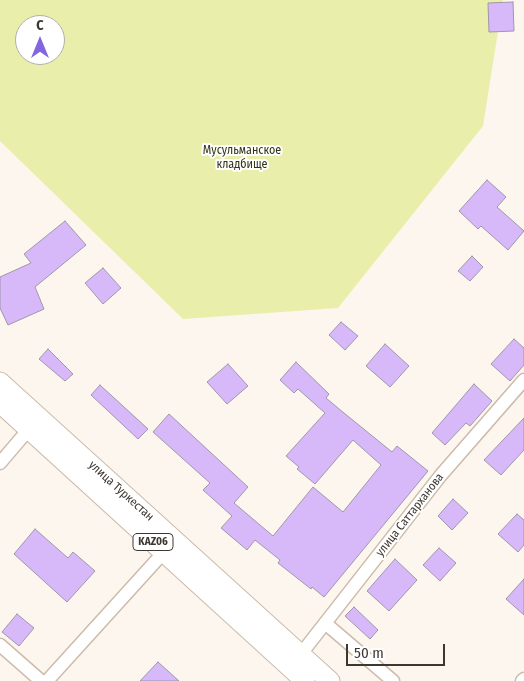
<!DOCTYPE html>
<meta charset="utf-8">
<style>
body{margin:0}
#map{position:relative;width:524px;height:681px;overflow:hidden;background:#fdf6ef;font-family:"Fira Sans Condensed",sans-serif}
canvas{display:block}
.north{position:absolute;left:15px;top:15px;width:50px;height:50px;box-sizing:border-box;background:#fff;border:1px solid #b2afac;border-radius:50%;rotate:0deg;font-size:14px;font-weight:700;line-height:20px;text-align:center;color:#3e3730}
.north::after{content:'';display:block;margin:auto;width:18px;height:22px;background:#8465e0;clip-path:polygon(50% 0,100% 100%,50% 72%,0 100%)}
.scale{position:absolute;left:346px;top:644px;width:99px;height:22px;box-sizing:border-box;border:2px solid #3e3730;border-top:0;padding-left:6px;font-size:15px;line-height:18px;white-space:nowrap;color:#3e3730;-webkit-text-stroke:4px #fff;paint-order:stroke}
</style>
<div id="map">
<canvas width="524" height="681"></canvas>
<div class="north">С</div>
<div class="scale">50 m</div>
</div>
<script>
const ctx = document.querySelector('canvas').getContext('2d');
ctx.lineJoin = 'round';
function fill(path, color) { ctx.fillStyle = color; ctx.fill(path, 'evenodd'); }
const shape = rows => new Path2D(rows.map(r => 'M' + r).join(''));
function trace(path, color, width, dash) { ctx.strokeStyle = color; ctx.lineWidth = width; ctx.lineCap = dash ? 'butt' : 'round'; ctx.setLineDash(dash || []); ctx.stroke(path); }
function label(font, color, halo, rows, align = 'center') {
  ctx.font = font + ' "Fira Sans Condensed",sans-serif'; ctx.lineWidth = 4; ctx.setLineDash([]); ctx.textBaseline = 'middle'; ctx.strokeStyle = halo; ctx.fillStyle = color; for (const [text, x, y, turn = 0] of rows) {
    ctx.save(); ctx.translate(x, y); ctx.rotate((+turn || 0) * Math.PI / 180); ctx.textAlign = isNaN(turn) ? turn : align; if (halo) ctx.strokeText(text, 0, 0); ctx.fillText(text, 0, 0); ctx.restore();
  }
}
fill(shape([
 [0,0,503,0,483,126,338,308,183,319,0,141],
 [25,25,55,25,55,55,25,55]
]), '#e9efaa');
const building = shape([
 [513,2,514,31,489,32,488,3,513,2],
 [487,180,506,197,497,207,524,231,508,250,481,226,478,229,459,211,487,180],
 [65,221,86,245,35,287,44,309,8,325,0,308,0,277,31,263,24,254,65,221],
 [472,256,483,267,470,281,458,271,472,256],
 [103,268,121,288,103,304,85,283,103,268],
 [341,322,358,336,345,350,329,335,341,322],
 [514,339,524,348,524,365,510,381,491,364,514,339],
 [385,344,409,366,390,387,366,366,385,344],
 [48,349,73,374,65,381,39,359,48,349],
 [296,362,329,394,326,398,344,413,392,452,397,446,428,471,324,597,312,587,311,589,278,563,280,560,255,540,247,550,221,528,232,516,203,490,210,483,153,432,169,414,248,487,234,503,273,536,313,487,343,512,381,465,353,440,315,484,297,469,299,467,286,456,325,413,298,389,294,393,280,380,296,362],
 [228,364,248,386,227,404,207,382,228,364],
 [474,384,492,401,470,426,466,423,445,445,432,433,474,384],
 [100,385,148,429,138,439,91,395,100,385],
 [524,418,524,450,501,475,484,460,524,418],
 [453,499,468,513,452,530,438,516,453,499],
 [517,514,524,520,524,545,518,552,498,534,517,514],
 [35,529,68,558,73,552,95,571,67,602,14,554,35,529],
 [439,548,456,563,440,581,423,565,439,548],
 [395,559,417,580,389,611,367,591,395,559],
 [524,579,524,615,506,599,524,579],
 [354,607,378,630,370,639,345,616,354,607],
 [17,614,34,628,19,646,2,632,17,614],
 [158,662,179,681,140,681,158,662]
]);
fill(building, '#d7b9fa');
trace(building, '#9f96ab', 1);
const minor = shape([
 [0,463,29,429],
 [325,623,393,681],
 [0,645,41,681],
 [297,659,441,475,524,380],
 [47,681,164,552],
 [522,681,524,679]
]);
const highway = shape([
 [0,382,330,681],
 [0,403,305,681]
]);
trace(minor, '#cba', 15);
trace(highway, '#cba', 21);
trace(minor, '#fff', 12);
trace(highway, '#fff', 19);
for (const [x, y, w] of [
 [153,542,40]
]) { const box = new Path2D(); box.roundRect(x - w / 2, y - 8.5, w, 17, 4); ctx.fillStyle = '#fff'; ctx.fill(box); trace(box, '#3e3730', 1); }
label('bold 11px', '#3e3730', null, [
 ["KАZ06",153,542]
]);
label('12px', '#323414', '#fff', [
 ["Мусульманское",242,151],
 ["кладбище",242,165]
]);
label('12px', '#3e3730', '#fff', [
 ["улица Туркестан",121,491,42],
 ["улица Саттарханова",410,515,-52]
]);
</script>
